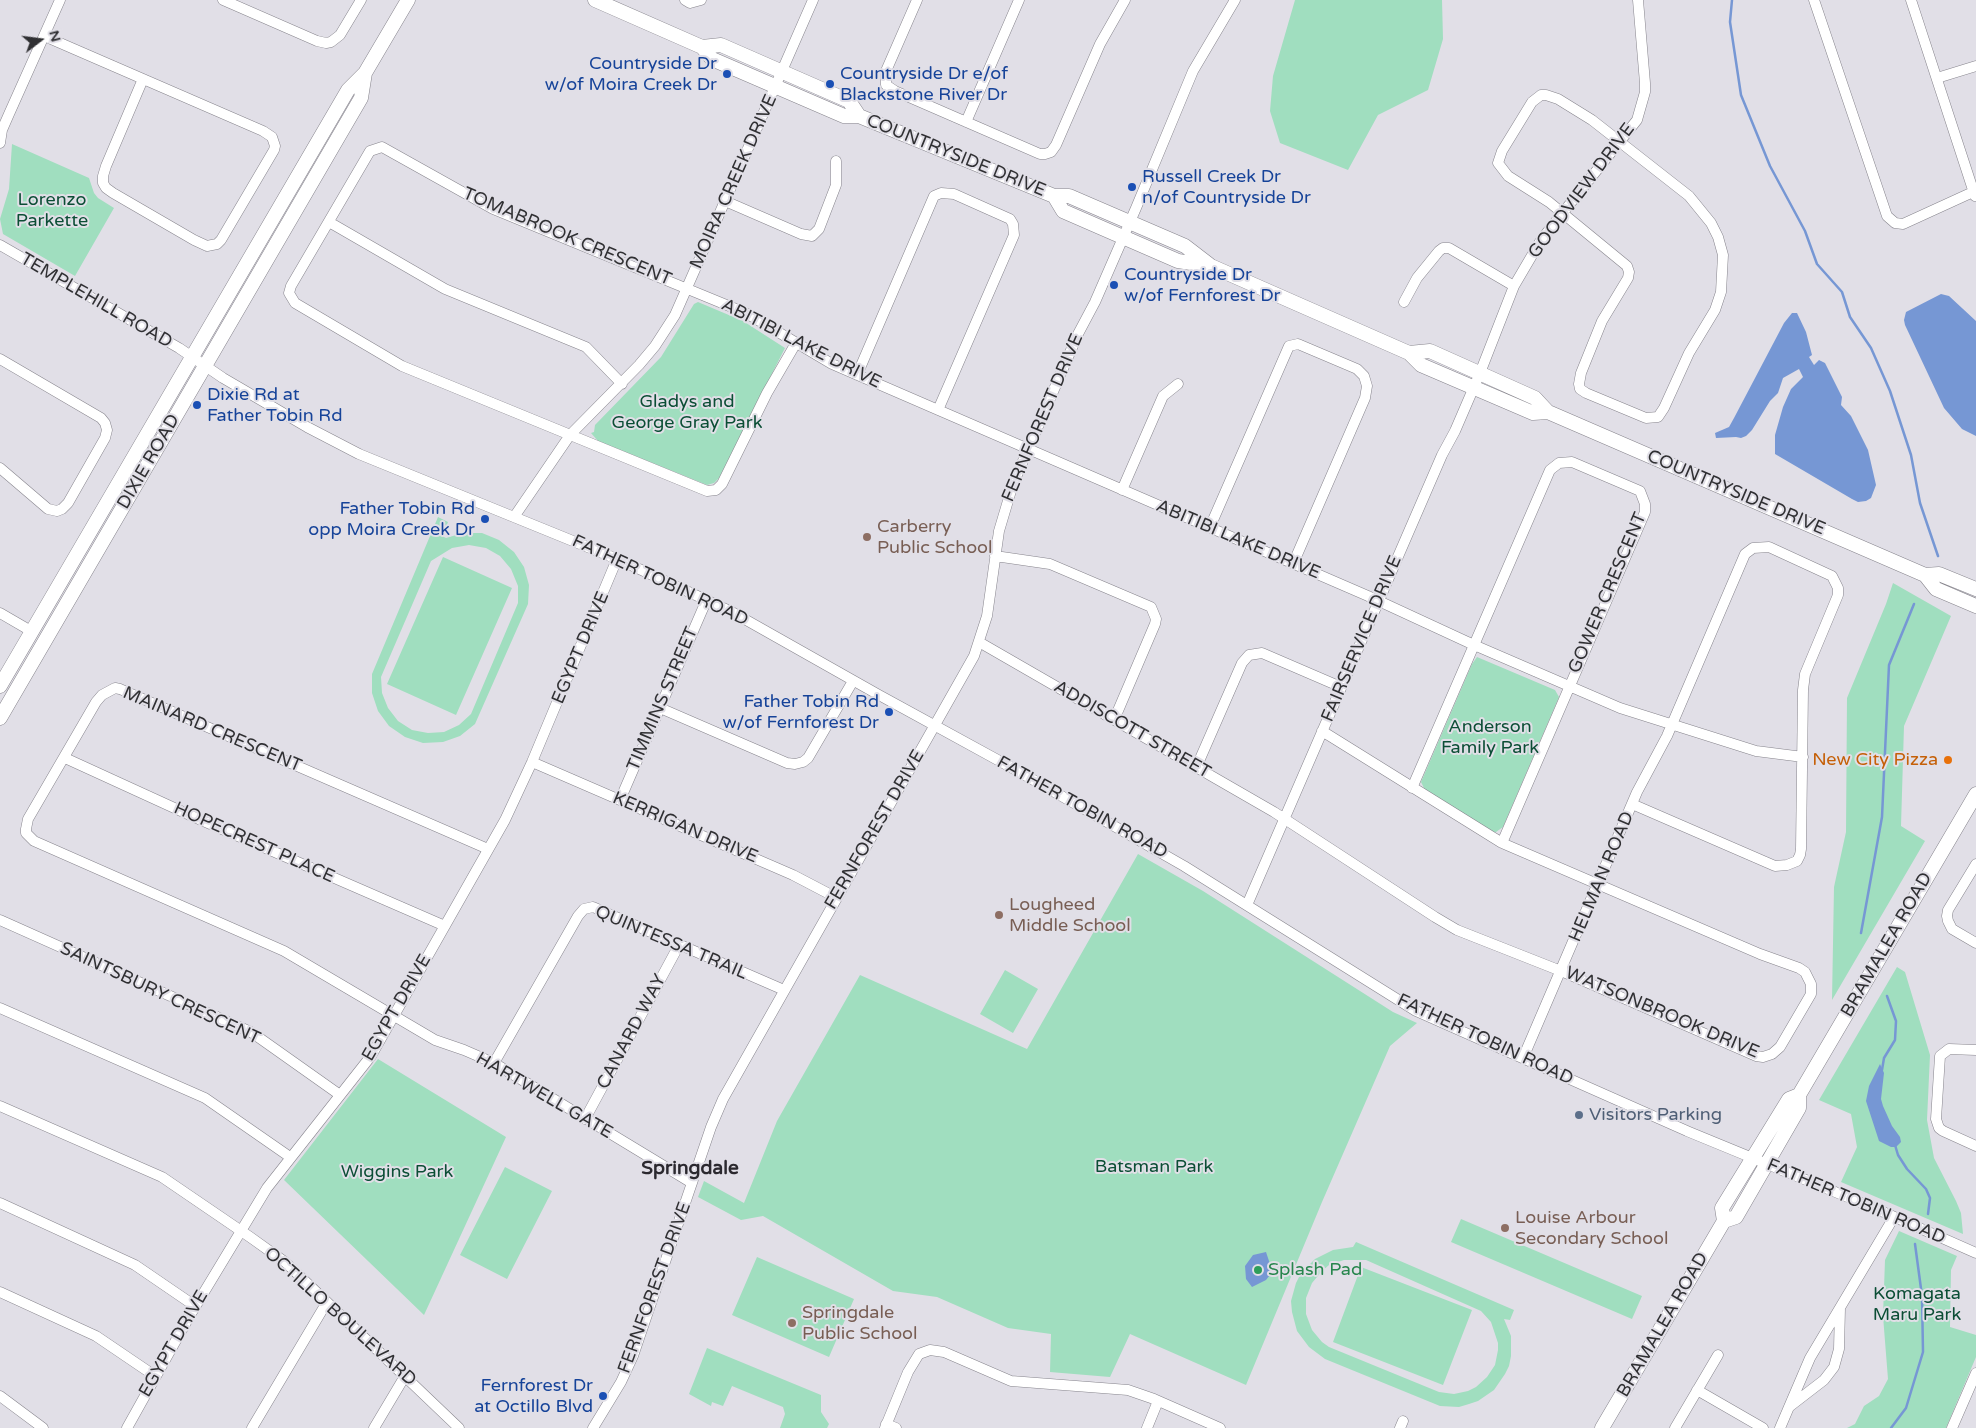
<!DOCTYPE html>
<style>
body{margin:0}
#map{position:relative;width:1976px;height:1428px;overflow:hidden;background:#e1dfe7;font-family:"Varela Round",sans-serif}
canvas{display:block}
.north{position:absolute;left:15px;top:15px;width:50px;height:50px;-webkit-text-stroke:4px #e1dfe7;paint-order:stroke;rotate:75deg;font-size:14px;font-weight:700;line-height:20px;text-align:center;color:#303033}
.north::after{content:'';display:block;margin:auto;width:18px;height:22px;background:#303033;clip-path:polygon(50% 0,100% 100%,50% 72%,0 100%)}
</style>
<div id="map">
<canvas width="1976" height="1428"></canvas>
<div class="north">N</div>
</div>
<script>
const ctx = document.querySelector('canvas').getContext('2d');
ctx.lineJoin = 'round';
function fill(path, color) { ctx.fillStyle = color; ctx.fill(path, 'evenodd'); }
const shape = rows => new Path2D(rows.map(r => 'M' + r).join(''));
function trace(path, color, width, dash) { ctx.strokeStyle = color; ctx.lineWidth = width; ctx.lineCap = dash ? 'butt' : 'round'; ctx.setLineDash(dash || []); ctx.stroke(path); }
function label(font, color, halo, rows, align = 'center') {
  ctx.font = font + ' "Varela Round",sans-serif'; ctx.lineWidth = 4; ctx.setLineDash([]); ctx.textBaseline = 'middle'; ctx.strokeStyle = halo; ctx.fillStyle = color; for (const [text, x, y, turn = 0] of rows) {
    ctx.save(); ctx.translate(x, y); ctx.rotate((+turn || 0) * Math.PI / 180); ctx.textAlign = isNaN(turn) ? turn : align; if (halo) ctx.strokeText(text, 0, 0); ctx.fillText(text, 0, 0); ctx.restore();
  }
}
fill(shape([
 [1295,0,1442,0,1443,39,1428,90,1378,115,1348,170,1280,143,1270,111,1273,76],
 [12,144,89,178,94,193,98,198,114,208,75,276,3,234,0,219,9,189],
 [698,302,743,321,785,348,719,478,714,483,707,485,598,441,591,433,594,432,595,425,661,357,694,304],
 [438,517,448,522,442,536,446,538,463,533,482,533,499,540,514,552,524,567,529,585,528,604,475,724,460,736,443,742,423,743,405,737,389,726,378,711,372,693,372,674],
 [469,545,486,548,500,556,511,569,518,586,518,603,471,714,459,725,444,732,428,733,412,730,398,721,388,708,382,693,381,677,431,561,452,548],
 [443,557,512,588,456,715,387,684],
 [1893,583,1951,616,1904,726,1901,826,1925,841,1832,1000,1834,887,1846,832,1847,698,1886,604],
 [1477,657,1555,690,1559,697,1503,827,1496,832,1493,832,1425,790,1421,782,1472,664],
 [1138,854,1203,891,1393,1012,1417,1023,1390,1046,1322,1202,1246,1385,1130,1334,1110,1377,1050,1372,1051,1334,1008,1328,937,1297,893,1291,763,1216,741,1220,698,1197,704,1181,744,1203,777,1121,860,975,1027,1049],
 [1897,967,1905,972,1930,1055,1927,1120,1934,1158,1956,1201,1961,1213,1963,1234,1841,1182,1857,1147,1851,1114,1819,1100],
 [1005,970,1038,989,1013,1033,980,1014],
 [378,1059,506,1137,424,1315,284,1180],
 [505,1167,552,1191,507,1279,460,1255],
 [1461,1219,1642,1296,1632,1319,1451,1242],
 [1899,1231,1957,1256,1951,1270,1950,1327,1976,1335,1976,1357,1946,1428,1847,1428,1855,1424,1864,1406,1879,1396,1888,1379,1883,1316,1885,1260],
 [1356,1242,1514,1310,1510,1320,1504,1319,1511,1336,1511,1356,1509,1366,1505,1374,1494,1390,1478,1401,1469,1404,1459,1407,1440,1406,1325,1359,1309,1347,1297,1331,1292,1312,1291,1301,1296,1283,1301,1273,1315,1259,1333,1250,1353,1247],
 [1344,1260,1366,1260,1481,1311,1491,1322,1498,1343,1498,1350,1495,1365,1487,1377,1476,1387,1468,1391,1454,1394,1439,1392,1329,1347,1322,1342,1312,1330,1306,1314,1306,1298,1312,1283,1322,1271,1329,1265],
 [757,1257,854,1299,829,1357,732,1315],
 [1361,1267,1472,1310,1443,1385,1333,1342],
 [707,1348,821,1395,821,1412,829,1424,827,1428,780,1428,785,1414,783,1407,732,1386,723,1406,712,1402,711,1406,689,1394]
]), '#a0debf');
fill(shape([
 [1941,294,1949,296,1976,321,1976,436,1962,429,1944,408,1905,325,1904,320,1906,312],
 [1792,313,1797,313,1806,332,1812,355,1809,357,1814,365,1819,360,1825,363,1842,397,1841,405,1851,416,1868,450,1876,485,1871,498,1866,501,1858,502,1852,499,1775,454,1775,435,1783,407,1791,389,1803,377,1799,369,1783,378,1778,393,1770,401,1752,430,1746,436,1741,438,1736,437,1716,438,1715,433,1729,427,1734,418,1784,323],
 [1880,1064,1884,1073,1881,1099,1883,1106,1892,1126,1900,1137,1901,1142,1896,1147,1891,1147,1879,1141,1866,1101,1869,1086],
 [1266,1252,1271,1267,1270,1275,1266,1280,1252,1287,1246,1279,1245,1266,1253,1255]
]), '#7697d4');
trace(shape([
 [1732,0,1730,22,1741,95,1770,166,1805,231,1817,264,1842,292,1850,317,1871,348,1890,391,1911,455,1920,503,1938,556],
 [1861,933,1882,817,1889,665,1914,604],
 [1882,1070,1884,1058,1895,1040,1896,1021,1887,996],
 [1895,1145,1898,1155,1907,1169,1926,1189,1930,1198,1928,1214],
 [1891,1428,1906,1408,1923,1352,1922,1296,1915,1244]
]), '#7697d4', 2.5);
const minor = shape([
 [223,0,317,41,326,43,331,42,340,35,361,0],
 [685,0,690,3,701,0],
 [917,0,886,71,886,85,895,91,1040,154,1045,154,1051,152,1056,145,1100,44,1125,0],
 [1814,0,1887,216,1895,223,1903,224,1973,192],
 [1911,0,1975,196],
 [44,36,263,131,272,137,275,146,274,150,221,240,217,244,207,246,194,240,113,193,106,188,103,183,103,176,106,166,143,79],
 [1937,78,1976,66],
 [1541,95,1546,95,1558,99,1592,120,1689,196,1711,223,1718,237,1723,255,1721,292,1715,310,1689,353,1664,408,1658,417,1646,418,1586,393,1580,389,1579,384,1581,373,1602,321,1628,278,1629,272,1627,266,1549,202,1508,176,1498,163,1502,151,1532,102,1541,95],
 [966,122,1019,0],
 [0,143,2,130,9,114,60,0],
 [725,201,801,234,812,236,819,229,836,185,836,161],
 [329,222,445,289,586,347,622,384],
 [0,245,179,348,223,378,307,427,359,454,622,561,732,612,879,695,1016,770,1184,866,1416,1011,1687,1131,1872,1207,1976,1253],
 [1404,302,1417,278,1439,251,1443,248,1449,248,1514,286],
 [796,343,767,393,722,484,716,490,707,491,402,366,295,303,289,293,291,286,370,151,382,147,493,209,746,313,832,364,1368,596,1474,645,1620,708,1756,751,1803,757],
 [0,359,101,418,105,423,107,430,105,438,68,503,62,509,57,511,48,509,0,468],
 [857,375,934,196,941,193,954,194,1010,219,1013,224,1014,235,938,410],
 [1122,490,1163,396,1178,384],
 [514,517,570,435,639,365,655,346,675,315,813,0],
 [1210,527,1289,346,1298,344,1357,369,1364,376,1367,386,1365,398,1293,564],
 [995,556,1050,564,1151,607,1156,619,1155,624,1114,720],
 [0,613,31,631],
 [979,642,1274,812,1435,917,1457,930,1561,971,1756,1056,1763,1057,1772,1054,1780,1047,1811,994,1811,984,1805,972,1799,968,1760,954,1502,843,1322,731],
 [660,708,787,763,795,764,803,762,808,758,853,681],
 [65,758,194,817,445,926],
 [532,762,793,875,837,898],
 [1196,768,1242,663,1249,655,1262,653,1341,687],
 [1412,788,1550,470,1559,463,1572,462,1640,491,1645,504,1645,512,1502,843],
 [620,800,707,599],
 [488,849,120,689,115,688,102,695,96,702,28,819,26,829,26,833,34,841,284,951,435,1040,464,1050,494,1063,692,1183],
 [1976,864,1948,910,1947,916,1948,921,1952,929,1976,943],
 [1247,905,1442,455,1455,431,1480,373,1514,286,1541,240,1637,120,1645,92,1645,83,1638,0],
 [0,920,251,1032,340,1095],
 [0,1008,205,1098,290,1157],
 [1976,1050,1949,1049,1940,1056,1936,1119,1939,1128,1943,1131,1976,1146],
 [1523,1058,1637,792,1667,736,1745,554,1753,548,1769,547,1832,576,1838,588,1838,595,1810,662,1805,674,1803,690,1801,849,1800,855,1797,861,1787,865,1775,866,1632,804],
 [494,1063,578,916,584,909,593,907,784,990],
 [0,1106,162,1177,250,1237,285,1262,459,1428],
 [585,1119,679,945],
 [0,1203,135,1265,195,1306],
 [0,1292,96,1336,155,1376],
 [1697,1390,1763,1428],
 [0,1396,43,1428],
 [1789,1407,1824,1380,1834,1367,1839,1349,1840,1308],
 [886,1424,896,1428],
 [127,1428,189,1317,267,1188,371,1056,505,820,532,762,617,559],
 [252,1428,327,1302],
 [374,1428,405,1376],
 [593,1428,621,1382,633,1356,711,1127,723,1099,974,656,987,616,999,531,1013,484,1078,334,1095,302,1136,208,1193,71,1235,0],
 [885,1428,908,1372,919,1354,930,1350,944,1352,1011,1381,1128,1390,1154,1399,1220,1428],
 [1147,1428,1158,1401],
 [1400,1428,1403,1421],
 [1675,1428,1718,1355],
 [1780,1428,1810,1358,1894,1217],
 [1952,1428,1976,1373]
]);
const major = shape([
 [595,0,702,47,712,59,844,116,859,116,1054,196,1069,196,1185,246,1211,266],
 [702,47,721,45,849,101,859,116],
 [1054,196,1063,211,1102,228,1178,261,1211,266,1409,353,1421,365,1533,413,1548,412],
 [1409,353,1430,351,1535,398,1548,412,1925,575,1939,574,1976,589],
 [1925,575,1936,589,1976,606],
 [0,686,348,90,365,73,408,0],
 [0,718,361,98,365,73],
 [1724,1221,1736,1217,1799,1108,1799,1095,1976,794],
 [1602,1428,1724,1221,1722,1208,1789,1099,1799,1095]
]);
trace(minor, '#86848c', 11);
trace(major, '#86848c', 15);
trace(minor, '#fff', 10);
trace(major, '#fff', 14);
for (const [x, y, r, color] of [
 [727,74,5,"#1a4fb4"],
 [830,84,5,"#1a4fb4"],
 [1132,187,5,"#1a4fb4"],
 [1114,285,5,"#1a4fb4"],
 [197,405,5,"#1a4fb4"],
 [485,519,5,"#1a4fb4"],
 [867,537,5,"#8d6e63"],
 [889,712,5,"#1a4fb4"],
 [1948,760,5,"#e8710a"],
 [999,915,5,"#8d6e63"],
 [1579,1115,5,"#5c6f8a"],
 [1505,1228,5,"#8d6e63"],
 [1258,1270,5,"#2e9e5b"],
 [792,1323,5,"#8d6e63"],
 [603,1396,5,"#1a4fb4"]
]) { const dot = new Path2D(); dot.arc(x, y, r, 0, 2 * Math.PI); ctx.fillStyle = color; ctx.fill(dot); trace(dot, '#e1dfe7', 2); }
label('18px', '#164399', '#e1dfe7', [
 ["Countryside Dr",717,64],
 ["w/of Moira Creek Dr",717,85],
 ["Countryside Dr e/of",840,74,"left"],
 ["Blackstone River Dr",840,95,"left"],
 ["Russell Creek Dr",1142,177,"left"],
 ["n/of Countryside Dr",1142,198,"left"],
 ["Countryside Dr",1124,275,"left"],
 ["w/of Fernforest Dr",1124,296,"left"],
 ["Dixie Rd at",207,395,"left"],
 ["Father Tobin Rd",207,416,"left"],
 ["Father Tobin Rd",475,509],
 ["opp Moira Creek Dr",475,530],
 ["Father Tobin Rd",879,702],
 ["w/of Fernforest Dr",879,723],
 ["Fernforest Dr",593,1386],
 ["at Octillo Blvd",593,1407]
], 'right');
label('18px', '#303033', '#e1dfe7', [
 ["COUNTRYSIDE DRIVE",956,156,22],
 ["MOIRA CREEK DRIVE",734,182,-66],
 ["GOODVIEW DRIVE",1582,191,-53],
 ["TOMABROOK CRESCENT",567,237,23],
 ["TEMPLEHILL ROAD",96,301,30],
 ["ABITIBI LAKE DRIVE",801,344,27],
 ["FERNFOREST DRIVE",1043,418,-67],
 ["DIXIE ROAD",149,462,-60],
 ["COUNTRYSIDE DRIVE",1736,493,23],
 ["ABITIBI LAKE DRIVE",1238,540,23],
 ["FATHER TOBIN ROAD",660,581,25],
 ["GOWER CRESCENT",1608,593,-67],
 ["FAIRSERVICE DRIVE",1362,639,-67],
 ["EGYPT DRIVE",581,648,-67],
 ["TIMMINS STREET",663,699,-67],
 ["MAINARD CRESCENT",212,730,23],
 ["ADDISCOTT STREET",1132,730,30],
 ["FATHER TOBIN ROAD",1082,808,29],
 ["KERRIGAN DRIVE",685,828,23],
 ["FERNFOREST DRIVE",875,830,-60],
 ["HOPECREST PLACE",254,843,24],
 ["HELMAN ROAD",1602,877,-67],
 ["QUINTESSA TRAIL",671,943,23],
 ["BRAMALEA ROAD",1887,945,-60],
 ["SAINTSBURY CRESCENT",160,994,25],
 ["EGYPT DRIVE",397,1008,-60],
 ["WATSONBROOK DRIVE",1662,1013,23],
 ["CANARD WAY",632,1032,-62],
 ["FATHER TOBIN ROAD",1485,1040,25],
 ["HARTWELL GATE",544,1096,30],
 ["FATHER TOBIN ROAD",1856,1202,23],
 ["FERNFOREST DRIVE",655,1288,-70],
 ["OCTILLO BOULEVARD",340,1317,42],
 ["BRAMALEA ROAD",1663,1325,-60],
 ["EGYPT DRIVE",174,1344,-60]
]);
label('18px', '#0b4e35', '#e1dfe7', [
 ["Lorenzo",52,200],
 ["Parkette",52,221],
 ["Gladys and",687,402],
 ["George Gray Park",687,423],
 ["Anderson",1490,727],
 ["Family Park",1490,748],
 ["Batsman Park",1154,1167],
 ["Wiggins Park",397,1172],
 ["Komagata",1917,1294],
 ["Maru Park",1917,1315]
]);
label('18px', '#785e54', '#e1dfe7', [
 ["Carberry",877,527],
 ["Public School",877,548],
 ["Lougheed",1009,905],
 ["Middle School",1009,926],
 ["Louise Arbour",1515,1218],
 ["Secondary School",1515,1239],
 ["Springdale",802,1313],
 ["Public School",802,1334]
], 'left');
label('18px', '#c56008', '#e1dfe7', [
 ["New City Pizza",1938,760]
], 'right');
label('18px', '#4e5e75', '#e1dfe7', [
 ["Visitors Parking",1589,1115]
], 'left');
label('18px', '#27864d', '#e1dfe7', [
 ["Splash Pad",1268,1270]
], 'left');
label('bold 19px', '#2b292f', '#e1dfe7', [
 ["Springdale",690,1169]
]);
</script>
